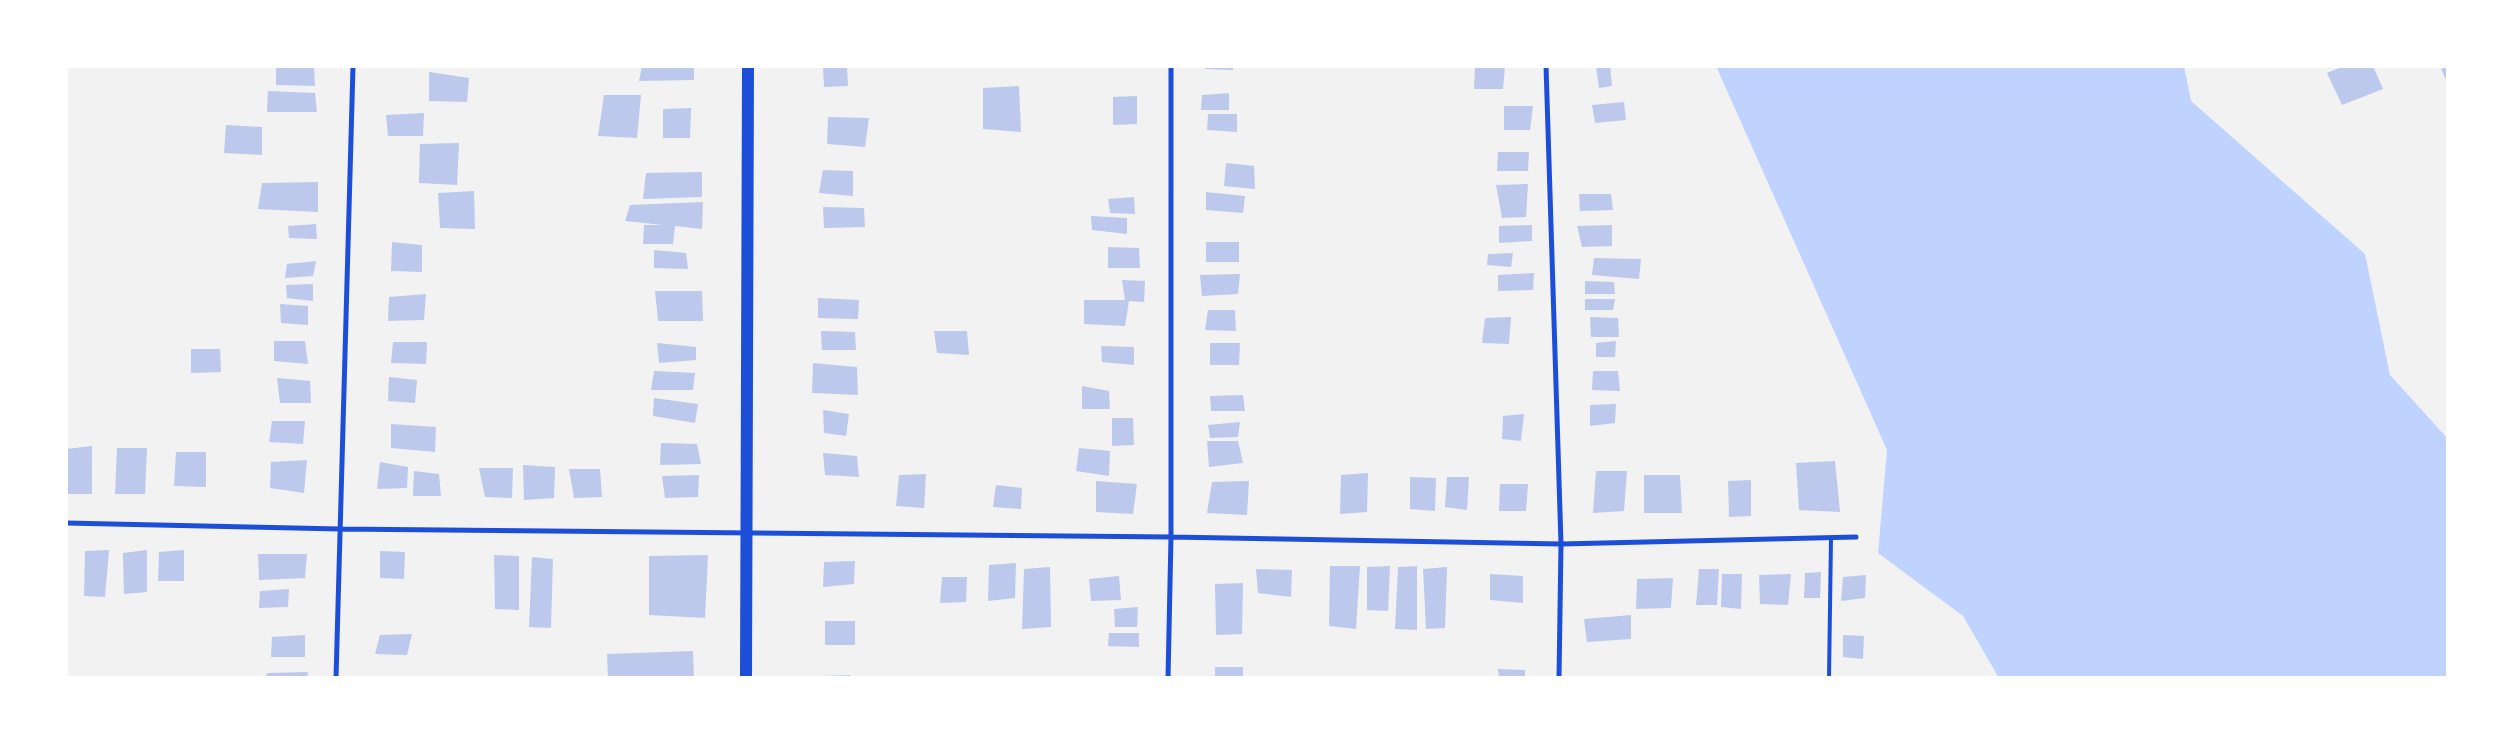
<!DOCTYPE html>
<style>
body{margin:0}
#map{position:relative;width:2514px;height:744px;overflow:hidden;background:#f2f2f2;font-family:Georgia,serif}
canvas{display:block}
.frame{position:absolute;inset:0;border:68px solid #fff;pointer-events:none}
</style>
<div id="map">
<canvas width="2514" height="744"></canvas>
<div class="frame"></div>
</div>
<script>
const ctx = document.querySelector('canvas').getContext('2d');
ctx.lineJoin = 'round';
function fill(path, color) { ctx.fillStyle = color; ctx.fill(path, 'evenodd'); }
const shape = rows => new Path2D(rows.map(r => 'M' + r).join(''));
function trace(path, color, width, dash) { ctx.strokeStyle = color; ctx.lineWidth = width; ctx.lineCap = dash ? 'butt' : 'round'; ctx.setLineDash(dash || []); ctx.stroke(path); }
fill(shape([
 [1716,66,2184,66,2191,101,2365,254,2390,375,2448,439,2448,678,1999,678,1963,616,1878,553,1887,450]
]), '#bfd3fe');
fill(shape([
 [276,66,314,66,315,86,276,85],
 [642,66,694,66,694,80,639,81],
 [823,66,847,66,848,86,824,87],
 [1205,66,1233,66,1233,70,1205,69],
 [1596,66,1610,66,1612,86,1599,88],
 [2344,66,2373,66,2383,89,2342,105,2327,73],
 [1505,67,1503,89,1474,89,1475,68],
 [2448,67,2448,84,2441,69],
 [429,72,469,78,467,102,429,101],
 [1019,86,1021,132,983,129,983,88],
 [268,91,315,93,317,112,267,112],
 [1229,93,1229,110,1201,110,1202,95],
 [604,95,641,95,637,138,598,136],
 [1137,96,1137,124,1113,125,1113,97],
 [1624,102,1626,120,1595,123,1592,105],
 [1504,106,1533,106,1530,130,1504,130],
 [691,108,690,138,663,138,663,109],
 [424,113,423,136,388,136,386,115],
 [1208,114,1237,114,1237,132,1207,130],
 [828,117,869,118,865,147,827,144],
 [226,125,262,127,262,155,224,153],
 [459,143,457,185,419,183,420,144],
 [1498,152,1529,152,1528,171,1497,171],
 [1226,163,1254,166,1255,189,1224,186],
 [823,170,853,171,853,196,819,193],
 [702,172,702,197,643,199,646,173],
 [318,182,318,212,258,209,262,183],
 [1528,184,1526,217,1502,218,1496,185],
 [474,191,475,229,440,228,438,193],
 [1206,192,1245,196,1243,213,1206,210],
 [1579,194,1611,194,1613,210,1580,211],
 [1134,197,1135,214,1110,213,1108,199],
 [703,202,702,229,675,226,673,244,643,244,644,225,663,225,625,221,630,205],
 [823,207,864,208,865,227,824,228],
 [1091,216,1127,218,1127,234,1092,230],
 [316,224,317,239,289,238,288,226],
 [1532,225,1532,241,1499,243,1499,226],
 [1612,225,1612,246,1582,247,1577,226],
 [392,242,422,245,422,272,391,271],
 [1206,242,1239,242,1239,262,1206,262],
 [1108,247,1139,248,1140,268,1108,268],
 [654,250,686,253,688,269,654,268],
 [1513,253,1511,267,1487,265,1488,254],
 [1594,258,1641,259,1639,279,1592,275],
 [316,261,313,276,285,278,287,264],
 [1534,273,1533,290,1498,291,1498,275],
 [1240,274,1238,294,1202,296,1200,275],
 [1122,280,1145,281,1144,302,1129,301,1125,326,1084,324,1084,300,1125,300],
 [1585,281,1614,282,1615,294,1585,294],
 [313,284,313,301,287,298,286,285],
 [655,291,702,291,703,321,658,321],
 [426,294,424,320,388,321,389,297],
 [818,298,859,300,858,319,818,318],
 [1585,299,1615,299,1613,310,1585,310],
 [280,304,308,306,308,325,281,323],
 [1208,310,1235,310,1236,331,1205,330],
 [1511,317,1509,344,1482,343,1485,318],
 [1590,317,1618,318,1619,337,1591,337],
 [821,331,855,332,856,350,822,350],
 [934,331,967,331,969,355,937,353],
 [274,341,305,341,308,364,274,361],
 [1616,341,1615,357,1596,357,1596,343],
 [393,342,427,342,426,364,391,363],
 [657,343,696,347,696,360,659,363],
 [1210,343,1240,343,1239,365,1210,365],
 [1101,346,1134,347,1134,365,1102,362],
 [191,349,220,349,221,372,191,373],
 [813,363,857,367,858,395,812,393],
 [654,371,695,373,693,390,651,390],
 [1593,371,1618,371,1620,391,1592,390],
 [389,377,417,380,415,403,388,401],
 [277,378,310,381,311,403,280,403],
 [1082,386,1109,391,1110,409,1082,409],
 [1243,395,1245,411,1211,411,1210,396],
 [654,398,698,404,695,423,653,416],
 [1616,404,1615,423,1590,426,1590,405],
 [823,410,849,414,846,436,824,433],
 [1524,414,1521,441,1502,439,1503,416],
 [1112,418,1133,418,1134,445,1112,446],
 [272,421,305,421,303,444,269,442],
 [1240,422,1238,437,1210,438,1208,425],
 [391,424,436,427,435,452,391,448],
 [1207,441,1238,441,1243,463,1209,467],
 [661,443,697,444,701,464,660,465],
 [92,446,92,494,66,494,66,449],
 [117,448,147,448,145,494,115,494],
 [1079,448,1110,451,1109,476,1076,471],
 [176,452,206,452,206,487,174,486],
 [823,453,857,456,859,477,825,475],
 [307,460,304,493,270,488,271,462],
 [1835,461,1840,512,1799,510,1796,463],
 [380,462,408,467,407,488,377,489],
 [523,465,555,467,554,498,524,500],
 [479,468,513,468,512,498,485,497],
 [569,469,600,469,602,497,574,498],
 [414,471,439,474,441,496,413,496],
 [1596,471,1627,471,1624,511,1593,513],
 [1368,473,1367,512,1340,514,1341,475],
 [926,474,924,508,896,506,899,475],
 [699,475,698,497,665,498,662,476],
 [1644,475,1680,475,1682,513,1644,513],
 [1410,477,1436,478,1435,511,1410,509],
 [1447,477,1469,477,1467,510,1445,507],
 [1751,480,1751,516,1729,517,1728,481],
 [1096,481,1137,484,1133,514,1096,512],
 [1249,481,1247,515,1207,513,1212,482],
 [1500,484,1528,484,1526,511,1499,511],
 [996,485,1022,488,1021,509,993,507],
 [109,550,105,597,84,596,85,551],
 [147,550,147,592,124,594,123,553],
 [184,550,184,581,158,581,159,552],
 [380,551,405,552,404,579,380,578],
 [258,554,307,554,305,578,259,580],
 [494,555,519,556,519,610,495,609],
 [708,555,705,618,649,615,649,556],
 [532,557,553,559,551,628,529,627],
 [855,561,854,584,823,587,824,562],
 [1016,563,1015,598,988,601,989,565],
 [1330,566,1360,566,1356,629,1329,626],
 [1390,566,1388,611,1367,610,1367,567],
 [1417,566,1417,630,1395,629,1398,567],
 [1050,567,1051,627,1022,629,1024,569],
 [1447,567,1445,628,1426,629,1423,569],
 [1256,569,1292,570,1291,597,1258,593],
 [1699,569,1719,569,1717,605,1696,605],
 [1821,572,1820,598,1804,598,1805,573],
 [1490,574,1523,576,1523,603,1490,600],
 [1722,574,1742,574,1741,609,1721,607],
 [1791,574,1788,605,1760,604,1759,575],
 [1866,575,1865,598,1841,601,1843,577],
 [1119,576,1121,600,1091,601,1089,579],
 [942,577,967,577,966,602,940,603],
 [1673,578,1671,608,1636,609,1637,579],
 [1243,583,1242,634,1216,635,1215,584],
 [289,589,288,607,259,608,260,591],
 [1138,607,1137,627,1115,627,1114,609],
 [1631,615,1631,639,1587,642,1584,619],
 [825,621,855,621,855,645,825,645],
 [1109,633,1139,633,1139,647,1108,646],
 [412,634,407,655,375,654,380,635],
 [305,635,305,657,271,657,272,637],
 [1843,635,1864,636,1863,659,1843,657],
 [693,651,694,678,608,678,607,654],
 [1215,667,1243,667,1243,678,1215,678],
 [1498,669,1525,670,1525,678,1499,678],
 [308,672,307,678,266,678,267,673],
 [850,675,850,678,822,678,822,676]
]), '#bdc9ec');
trace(shape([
 [1829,678,1831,538]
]), '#1d4ed8', 4);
trace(shape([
 [1546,66,1561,544,1559,678],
 [66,523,340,529,1171,537,1561,544,1856,537],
 [336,678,353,66],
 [1168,678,1171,537,1171,66]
]), '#1d4ed8', 5);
trace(shape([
 [746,678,748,66]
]), '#1d4ed8', 12);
</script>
